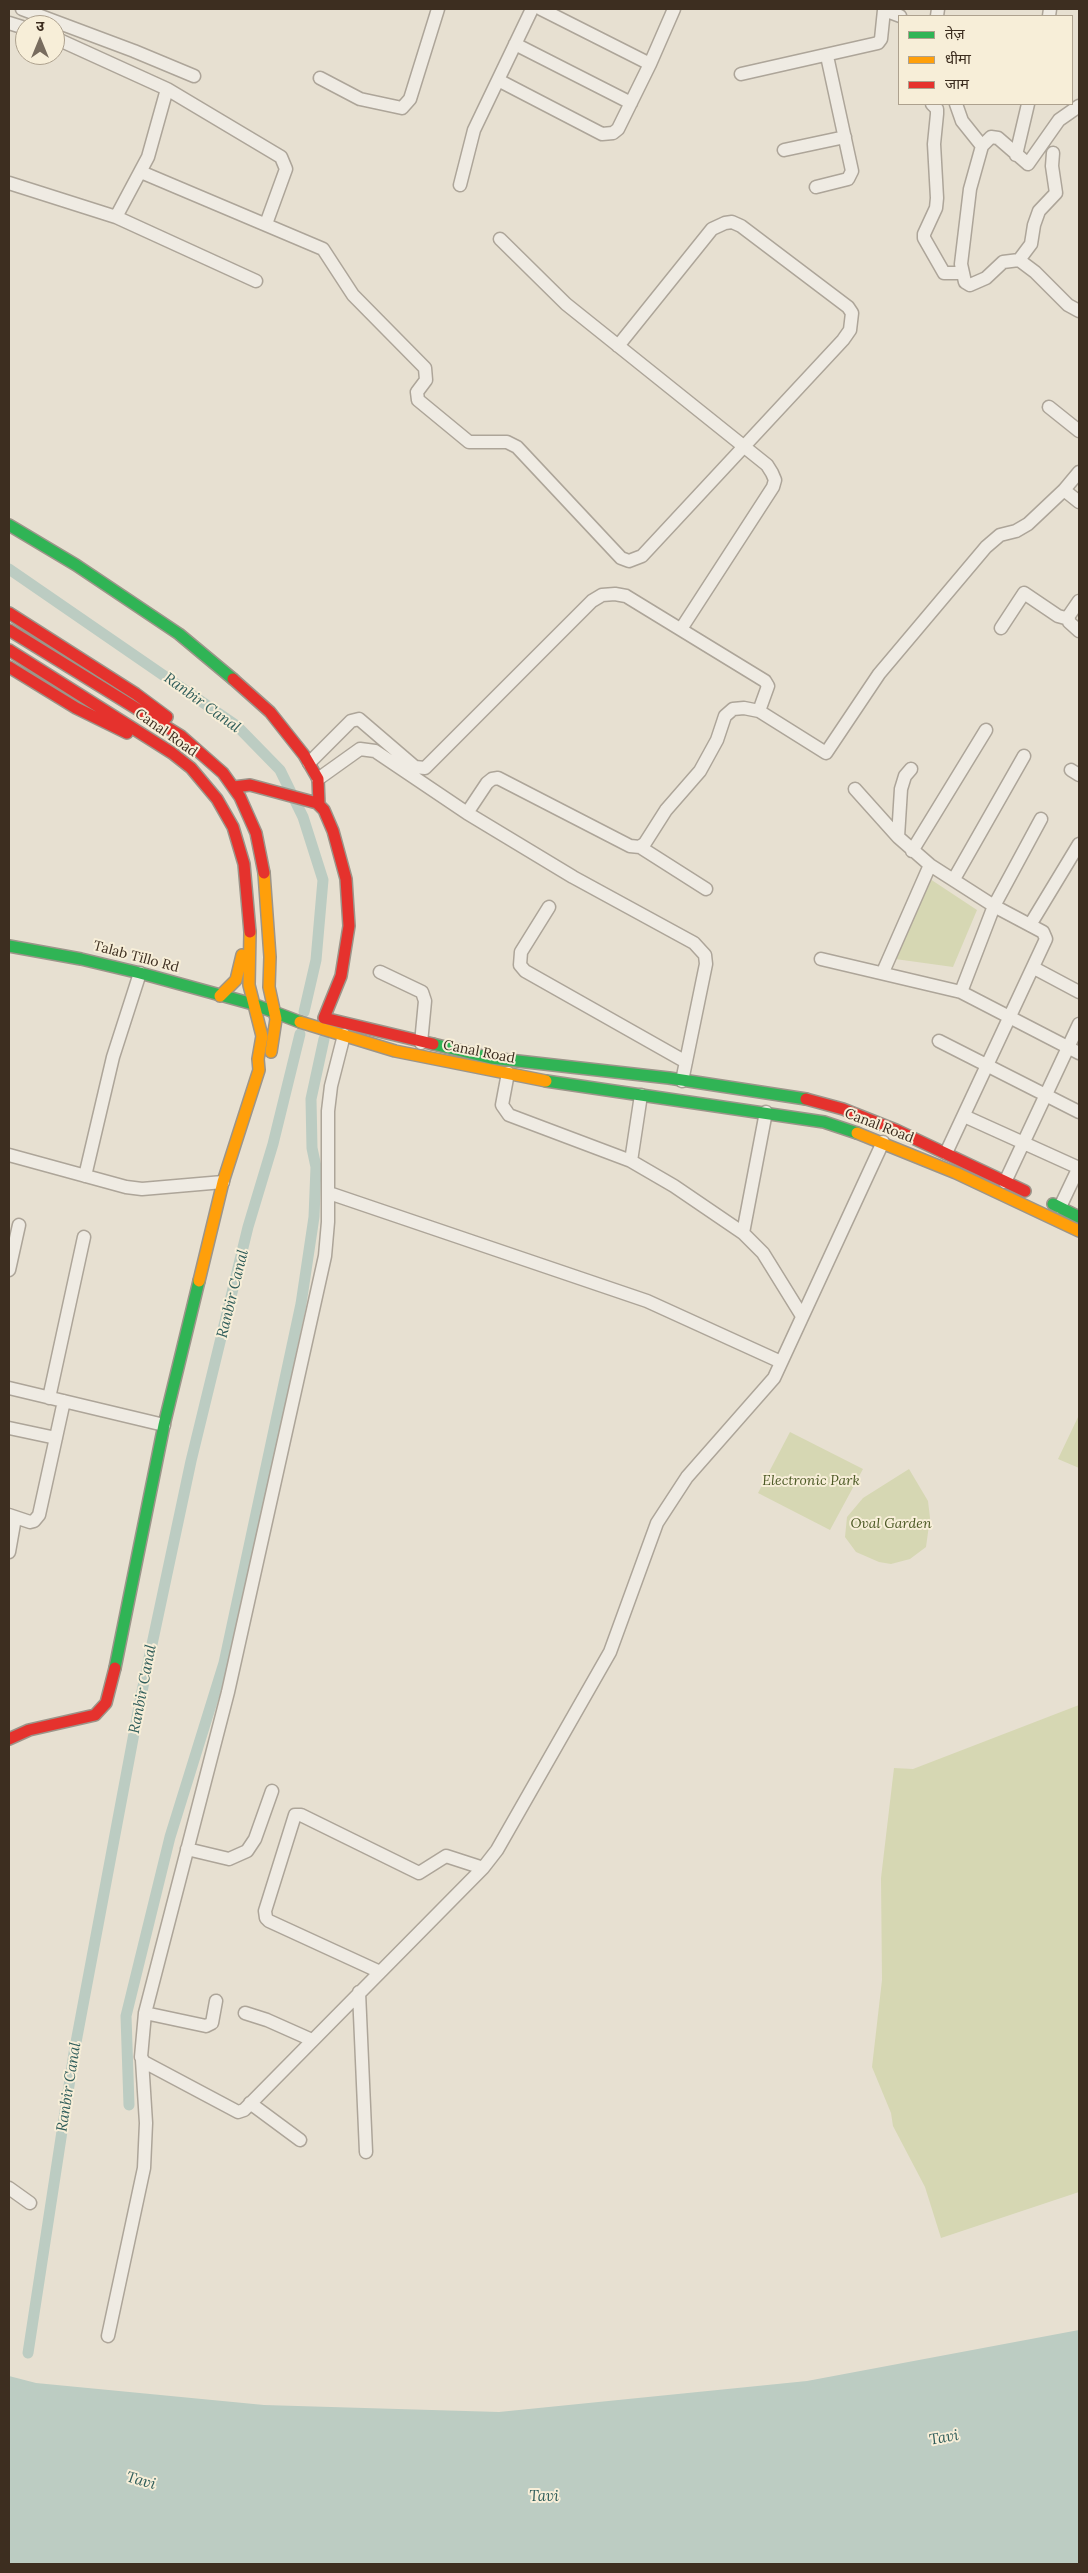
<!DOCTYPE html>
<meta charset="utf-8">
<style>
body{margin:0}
#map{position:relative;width:1088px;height:2573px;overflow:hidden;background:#e7e0d1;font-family:Lora,"Noto Sans Devanagari",serif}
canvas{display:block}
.frame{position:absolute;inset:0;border:10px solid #3d2e20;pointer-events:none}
.legend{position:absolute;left:898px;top:15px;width:175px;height:90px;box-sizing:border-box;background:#f7eed8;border:1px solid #ada18e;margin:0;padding:6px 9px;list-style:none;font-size:15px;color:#3d2e20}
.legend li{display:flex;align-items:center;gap:10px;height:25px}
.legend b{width:25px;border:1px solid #ada18e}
.north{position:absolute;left:15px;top:15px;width:50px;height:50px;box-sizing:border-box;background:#f7eed8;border:1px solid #ada18e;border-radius:50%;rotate:0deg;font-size:14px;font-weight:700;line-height:20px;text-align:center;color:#3d2e20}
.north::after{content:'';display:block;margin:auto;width:18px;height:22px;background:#786c5e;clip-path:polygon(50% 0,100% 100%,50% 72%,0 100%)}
</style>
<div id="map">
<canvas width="1088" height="2573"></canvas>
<div class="frame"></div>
<ul class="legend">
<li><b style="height:6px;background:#30b455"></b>तेज़</li>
<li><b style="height:6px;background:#ff9f0a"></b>धीमा</li>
<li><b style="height:6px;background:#e5322d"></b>जाम</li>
</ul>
<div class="north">उ</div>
</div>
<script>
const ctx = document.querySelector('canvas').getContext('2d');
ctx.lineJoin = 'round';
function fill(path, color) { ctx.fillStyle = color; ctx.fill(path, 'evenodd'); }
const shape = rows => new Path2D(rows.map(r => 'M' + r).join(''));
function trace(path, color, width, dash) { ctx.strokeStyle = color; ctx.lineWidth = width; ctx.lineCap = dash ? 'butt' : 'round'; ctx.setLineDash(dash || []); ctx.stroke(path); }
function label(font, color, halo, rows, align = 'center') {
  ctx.font = font + ' Lora,serif'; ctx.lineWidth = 4; ctx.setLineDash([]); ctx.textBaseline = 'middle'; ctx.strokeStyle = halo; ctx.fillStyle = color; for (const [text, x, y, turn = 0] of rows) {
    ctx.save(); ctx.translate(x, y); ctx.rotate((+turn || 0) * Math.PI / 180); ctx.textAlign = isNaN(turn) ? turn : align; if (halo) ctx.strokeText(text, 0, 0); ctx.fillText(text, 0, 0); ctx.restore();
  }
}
fill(shape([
 [921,873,977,910,953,967,888,958],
 [1079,1415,1079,1468,1058,1459],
 [790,1432,863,1469,830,1530,758,1493],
 [909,1469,928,1501,930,1518,926,1547,910,1559,891,1564,879,1562,856,1552,845,1537,847,1517,863,1498],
 [1079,1705,1079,2192,941,2238,925,2187,893,2126,891,2113,872,2067,882,1980,881,1878,894,1768,913,1769]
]), '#d6d7b3');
fill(shape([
 [1079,2330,1079,2564,9,2564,9,2376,36,2383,264,2405,499,2412,807,2381]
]), '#bcccc2');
trace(shape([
 [9,569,237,726,280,770,303,817,323,880,316,960,304,1012],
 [129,2105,126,2016,170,1837,224,1663,301,1304,314,1217,316,1167,312,1148,311,1099,324,1039],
 [28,2353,74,2053,141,1696,191,1461,248,1227,273,1144,300,1034]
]), '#bcccc2', 11);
const street = shape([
 [22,9,134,51,194,76],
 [541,9,650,64],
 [937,16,938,9],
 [1049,16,1050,9],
 [9,23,25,28],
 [55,38,167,89,281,157,286,169,266,224],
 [515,44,631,103],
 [741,74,878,43,881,39,884,10,900,16],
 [320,78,360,99,402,108,410,99,438,9],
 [498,80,602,134,613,133,618,129,650,64,674,9],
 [932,104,937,109,937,114,934,144,937,198,936,208,924,234,924,238,944,273,962,273],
 [956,104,962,121,982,146],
 [1079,106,1059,120,1028,164,998,138,991,137,982,146,970,189,961,264,965,282,970,285,986,278,1003,262,1019,260,1035,272,1068,305,1079,311],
 [784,150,845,137],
 [1016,155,1028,104],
 [141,172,323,249,353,295,425,368,426,380,417,392,418,400,469,442,507,442,517,447,621,558,629,561,642,556,843,340,850,330,852,313,848,307,741,226,732,222,725,223,712,229,618,346],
 [9,183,116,217,256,281],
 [460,185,474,130,532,9],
 [816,187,848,179,852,171,827,56],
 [116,217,148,157,167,89],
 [500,239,566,304,767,465,772,473,775,480,773,487,681,629],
 [1019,260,1031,244,1034,225,1039,211,1056,193,1052,166,1053,153],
 [1049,407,1079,431],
 [1064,490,1079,502],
 [1079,601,1068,617,1069,622,1079,631],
 [1001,628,1024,593,1058,616,1069,619],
 [309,763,351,721,359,719,415,767,425,768,592,601,602,595,615,594,626,596,765,681,768,686,759,711],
 [1071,770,1079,775],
 [318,779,360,749,375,751,467,813,573,877,694,943,705,955,706,964,682,1081],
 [855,789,898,837,930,865,994,906,1043,932,1046,939,946,1153],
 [467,813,487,783,492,779,498,778,630,846,640,847,645,843,666,810,700,771,717,740,725,716,733,709,744,708,759,711,826,753,879,674,986,547,1000,535,1016,531,1028,524,1064,490,1079,472],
 [898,837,901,789,905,776,911,769],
 [640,847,706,889],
 [912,851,986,730],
 [954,879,1024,756],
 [549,907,521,952,520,965,525,971,686,1062],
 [1030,925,1079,844],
 [821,959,961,992,1079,1053],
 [1034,968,1079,992],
 [380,972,422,992,425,1001,421,1043],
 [883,972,930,865],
 [961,992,994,906,1041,819],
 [344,1035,331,1086,328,1111,328,1222,325,1256,228,1692,145,2013,141,2057,144,2062,238,2112,244,2110,483,1868,497,1850,610,1652,657,1523,687,1477,774,1378,883,1142],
 [939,1041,1079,1112],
 [508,1073,502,1105,509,1115,631,1161,674,1186,743,1233,763,1253,802,1316],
 [964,1116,1079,1168],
 [9,1155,126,1187,142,1189,223,1182],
 [631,1161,641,1095],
 [85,1176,113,1057,140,973],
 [1005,1182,1079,1024],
 [329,1193,647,1301,781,1362],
 [1060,1207,1079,1167],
 [743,1233,766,1112],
 [9,1270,19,1225],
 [9,1388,164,1425],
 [49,1398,84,1237],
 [9,1428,56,1438],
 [9,1515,30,1522,34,1521,39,1515,64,1401],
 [9,1552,15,1518],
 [187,1849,229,1859,247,1851,255,1839,272,1791],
 [380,1972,269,1921,266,1918,265,1911,295,1815,301,1815,419,1873,446,1856,483,1868],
 [359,1992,366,2152],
 [145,2013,206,2026,212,2023,216,2001],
 [245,2013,267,2020,312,2040],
 [250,2103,300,2140],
 [9,2188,30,2203],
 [108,2336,144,2168,146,2123,142,2060]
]);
const fast = shape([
 [9,525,76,565,179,634,233,679],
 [9,946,81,959,140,973,253,1004,300,1022],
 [433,1044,491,1058,669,1078,806,1099],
 [546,1081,824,1122,857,1133],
 [1053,1204,1079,1217],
 [115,1668,164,1425,199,1281]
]);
const slow = shape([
 [264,873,270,957,269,987,276,1019,271,1052],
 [220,996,236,980,242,955],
 [300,1022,395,1051,546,1081],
 [857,1133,956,1173,1079,1231],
 [199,1281,223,1182,259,1070,258,1059,262,1036,249,985,250,932]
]);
const jam = shape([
 [9,613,136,694,167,717],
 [9,630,181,736,223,773,240,797,256,833,264,873],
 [9,650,172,753,191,768,217,799,233,827,244,864,250,932],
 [9,667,76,708,127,733],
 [233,679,270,712,304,755,318,779,319,804],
 [234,787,250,785,317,803,324,810,333,831,346,879,349,926,341,976,324,1018,433,1044],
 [806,1099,843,1109,896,1130,1025,1191],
 [9,1739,29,1730,95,1715,106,1703,115,1668]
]);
trace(street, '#ada599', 15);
trace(fast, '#9c958a', 14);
trace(slow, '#9c958a', 14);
trace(jam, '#9c958a', 14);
trace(street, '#efebe3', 12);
trace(fast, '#30b455', 11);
trace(slow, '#ff9f0a', 11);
trace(jam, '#e5322d', 11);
label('14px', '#3d2e20', '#f7eed8', [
 ["Canal Road",166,733,35],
 ["Talab Tillo Rd",136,957,15],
 ["Canal Road",479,1052,11],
 ["Canal Road",879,1126,21]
]);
label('italic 14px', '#4d5a26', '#f7eed8', [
 ["Electronic Park",811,1481],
 ["Oval Garden",891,1524]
]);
label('italic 15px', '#2f5d5a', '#f7eed8', [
 ["Ranbir Canal",202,703,36],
 ["Ranbir Canal",233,1294,-76],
 ["Ranbir Canal",143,1689,-79],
 ["Ranbir Canal",69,2087,-81],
 ["Tavi",944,2438,-10],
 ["Tavi",141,2481,16],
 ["Tavi",544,2497]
]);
</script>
